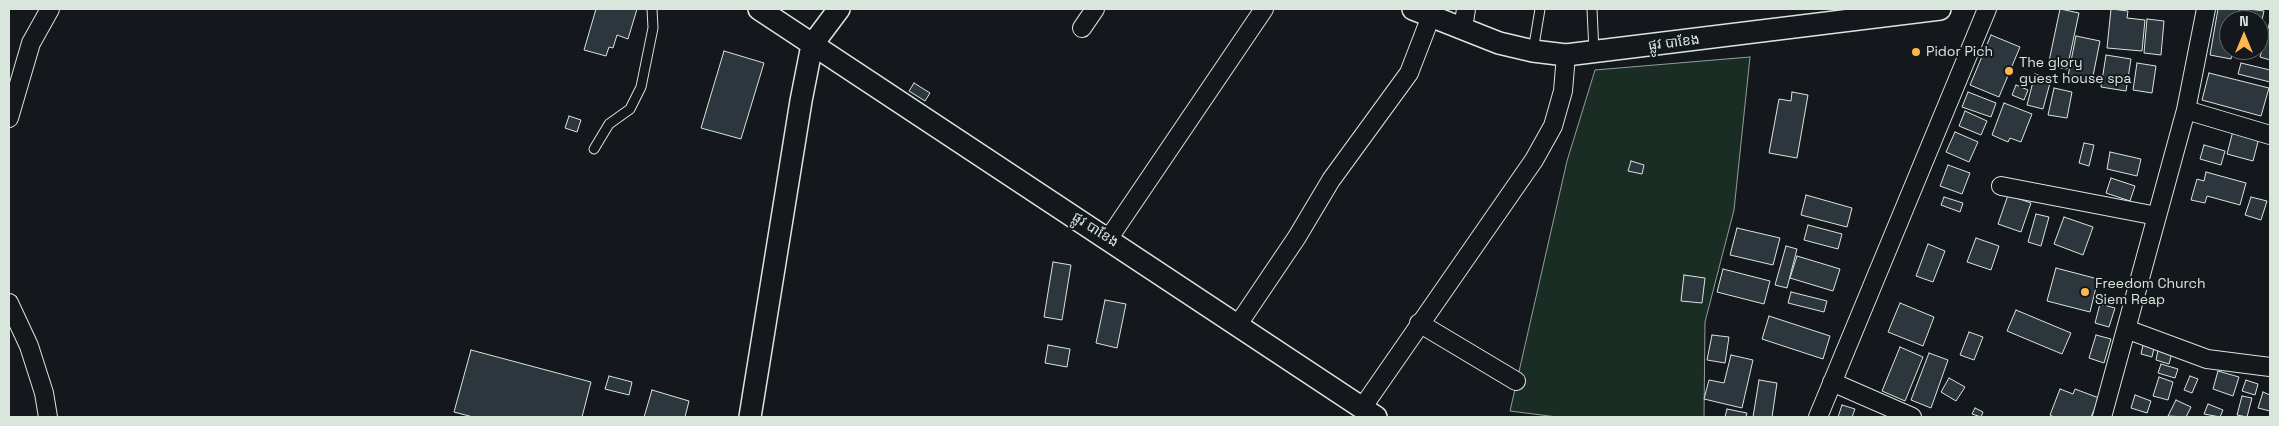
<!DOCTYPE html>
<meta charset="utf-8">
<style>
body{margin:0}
#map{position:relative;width:2279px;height:426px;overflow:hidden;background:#14181c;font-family:"Space Grotesk",sans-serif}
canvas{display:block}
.frame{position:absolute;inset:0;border:10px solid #d8e6dc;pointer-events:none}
.north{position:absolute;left:2219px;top:10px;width:50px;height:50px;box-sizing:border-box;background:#14181c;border:1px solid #626a69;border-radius:50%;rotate:0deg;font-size:14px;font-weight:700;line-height:20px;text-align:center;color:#d8e6dc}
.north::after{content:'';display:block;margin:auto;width:18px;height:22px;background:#ffb74d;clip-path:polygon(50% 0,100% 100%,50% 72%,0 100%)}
</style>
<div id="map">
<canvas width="2279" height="426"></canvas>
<div class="frame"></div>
<div class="north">N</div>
</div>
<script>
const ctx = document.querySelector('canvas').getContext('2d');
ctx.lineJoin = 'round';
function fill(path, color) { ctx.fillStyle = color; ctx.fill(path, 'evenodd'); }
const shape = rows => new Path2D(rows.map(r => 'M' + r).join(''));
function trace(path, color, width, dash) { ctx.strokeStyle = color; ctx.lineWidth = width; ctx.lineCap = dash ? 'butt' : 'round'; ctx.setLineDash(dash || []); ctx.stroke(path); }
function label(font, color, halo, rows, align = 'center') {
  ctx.font = font + ' "Space Grotesk","Noto Sans Khmer",sans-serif'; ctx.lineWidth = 4; ctx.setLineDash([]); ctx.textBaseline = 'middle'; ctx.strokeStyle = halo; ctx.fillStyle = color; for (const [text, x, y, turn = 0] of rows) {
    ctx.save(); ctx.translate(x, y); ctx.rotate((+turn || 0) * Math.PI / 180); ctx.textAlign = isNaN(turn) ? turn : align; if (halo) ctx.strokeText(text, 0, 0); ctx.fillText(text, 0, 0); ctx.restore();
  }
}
const green = shape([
 [1750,57,1734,210,1705,322,1704,417,1557,417,1510,411,1567,161,1595,70,1750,57]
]);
fill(green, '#1a2d24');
trace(green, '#939e99', 1);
const building = shape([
 [596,9,637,9,628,39,617,35,613,48,609,47,606,56,584,50,596,9],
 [2060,9,2079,13,2067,69,2048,66,2060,9],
 [2111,9,2128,11,2127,18,2145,20,2142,51,2107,48,2111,9],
 [2218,9,2240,9,2238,20,2229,20,2229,50,2233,50,2231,59,2210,55,2218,9],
 [2248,9,2264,11,2259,33,2259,20,2246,20,2248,9],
 [2147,19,2164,21,2161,55,2144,53,2147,19],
 [2270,21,2270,60,2260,57,2270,21],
 [1991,35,2020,47,1999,97,1970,85,1991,35],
 [2076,36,2100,41,2092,81,2068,76,2076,36],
 [2239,50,2252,50,2250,58,2237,55,2239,50],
 [724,51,764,63,741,139,701,128,724,51],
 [2106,55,2131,59,2126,91,2101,87,2106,55],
 [2137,63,2156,66,2152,93,2133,90,2137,63],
 [2241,63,2270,70,2270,82,2238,74,2241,63],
 [2209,73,2269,88,2261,116,2202,100,2209,73],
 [2035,74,2051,79,2043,109,2027,105,2035,74],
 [914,83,930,93,925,101,909,91,914,83],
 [2016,85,2028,90,2024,100,2012,95,2016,85],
 [2054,88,2072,92,2067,118,2048,115,2054,88],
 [1792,92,1808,95,1797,158,1769,153,1779,99,1791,101,1792,92],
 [1968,92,1996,103,1991,117,1962,107,1968,92],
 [2004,103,2032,114,2021,142,2010,138,2008,142,1992,135,2004,103],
 [1965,111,1987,121,1981,135,1959,126,1965,111],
 [569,116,581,120,577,132,565,128,569,116],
 [2233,131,2259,138,2253,161,2227,154,2233,131],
 [1955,132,1978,142,1969,162,1946,152,1955,132],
 [2084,143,2094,145,2089,166,2079,163,2084,143],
 [2204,145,2225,151,2221,165,2200,159,2204,145],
 [2110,152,2141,159,2137,176,2107,169,2110,152],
 [1631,161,1644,165,1642,174,1628,171,1631,161],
 [1948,165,1970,173,1962,194,1940,186,1948,165],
 [2206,172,2246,183,2240,205,2207,196,2205,203,2191,200,2197,179,2204,181,2206,172],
 [2111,178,2135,186,2130,201,2106,193,2111,178],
 [1806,195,1852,208,1847,227,1801,215,1806,195],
 [2008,195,2031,203,2021,232,1998,224,2008,195],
 [1944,197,1963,203,1960,212,1941,205,1944,197],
 [2251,197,2267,201,2261,220,2245,215,2251,197],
 [2036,214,2049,217,2041,246,2028,242,2036,214],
 [2064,217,2093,227,2083,255,2054,244,2064,217],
 [1808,225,1842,234,1838,249,1804,240,1808,225],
 [1737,228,1780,238,1773,265,1730,255,1737,228],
 [1976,238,1999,246,1991,270,1967,262,1976,238],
 [1928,244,1945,251,1933,282,1916,276,1928,244],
 [1786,246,1797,249,1787,288,1775,285,1786,246],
 [1797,256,1840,269,1833,291,1790,278,1797,256],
 [1053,262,1071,265,1062,320,1044,317,1053,262],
 [2056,268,2098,279,2090,312,2047,301,2056,268],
 [1723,269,1770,281,1764,304,1717,292,1723,269],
 [1684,275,1705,278,1702,303,1681,301,1684,275],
 [1791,292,1827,301,1824,312,1788,303,1791,292],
 [1105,300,1126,304,1117,348,1096,343,1105,300],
 [1900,303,1934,317,1923,346,1888,332,1900,303],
 [2100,304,2115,308,2109,327,2095,323,2100,304],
 [2016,310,2071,333,2062,354,2007,331,2016,310],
 [1769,316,1830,336,1823,359,1762,339,1769,316],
 [1969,332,1983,337,1974,360,1960,355,1969,332],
 [1712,335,1729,337,1725,363,1707,360,1712,335],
 [2096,335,2111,339,2104,363,2089,358,2096,335],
 [1048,345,1070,349,1067,367,1045,363,1048,345],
 [2143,345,2154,348,2152,357,2141,354,2143,345],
 [2159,345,2173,349,2169,364,2156,360,2159,345],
 [1900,347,1923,357,1905,401,1882,391,1900,347],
 [471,350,591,382,582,417,473,417,454,412,471,350],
 [1929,353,1948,360,1931,408,1911,400,1929,353],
 [1731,355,1753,360,1742,408,1704,399,1709,380,1724,383,1731,355],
 [2161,364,2178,369,2175,378,2158,373,2161,364],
 [2218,371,2239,377,2233,396,2213,389,2218,371],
 [609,376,632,382,629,395,605,389,609,376],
 [2190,376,2198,379,2192,393,2184,390,2190,376],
 [2159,377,2173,382,2168,400,2153,396,2159,377],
 [1949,378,1965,387,1956,401,1941,392,1949,378],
 [1759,380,1777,383,1772,417,1753,417,1759,380],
 [2246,380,2258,384,2255,395,2242,391,2246,380],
 [2060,389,2073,394,2075,389,2099,398,2091,417,2054,417,2050,415,2060,389],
 [652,390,689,401,685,417,644,417,652,390],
 [2263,392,2270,395,2270,411,2258,408,2263,392],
 [2135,395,2151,401,2147,413,2131,408,2135,395],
 [2242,396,2252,398,2247,417,2237,415,2242,396],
 [2176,400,2191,407,2186,417,2168,416,2176,400],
 [2208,404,2223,410,2220,417,2204,414,2208,404],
 [1842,405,1855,409,1852,417,1838,417,1842,405],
 [1975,408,1983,412,1981,417,1972,414,1975,408],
 [1727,409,1747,413,1746,417,1725,417,1727,409]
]);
fill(building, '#2c363c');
trace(building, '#d8e6dc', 1);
const service = shape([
 [1592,9,1594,52],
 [1533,51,1540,9],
 [594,149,609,124,630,109,641,87,653,28,652,9]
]);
const minor = shape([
 [1082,28,1095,9],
 [1463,29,1466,9],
 [2186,110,2270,135],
 [9,118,31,43,50,9],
 [2001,186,2157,216],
 [1109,238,1264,9],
 [9,303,29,346,44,393,48,417],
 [1419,323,1516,381],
 [1237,326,1297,237,1331,180,1409,73,1431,16],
 [2126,329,2207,359,2270,367],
 [1832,382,1912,417],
 [1362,408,1534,160,1553,126,1563,91,1566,55],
 [1818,417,1987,9],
 [2102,417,2186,110,2206,9]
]);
const tertiary = shape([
 [759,9,1376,417],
 [1413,9,1499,43,1533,51,1566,55,1940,9],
 [750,417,801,101,812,45,839,9]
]);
trace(service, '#d8e6dc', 11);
trace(minor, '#d8e6dc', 20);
trace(tertiary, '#d8e6dc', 24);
trace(service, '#14181c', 9);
trace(minor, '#14181c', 18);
trace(tertiary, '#14181c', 21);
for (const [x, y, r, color] of [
 [1916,52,5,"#ffb74d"],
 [2009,71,5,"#ffb74d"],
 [2085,292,5,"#ffb74d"]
]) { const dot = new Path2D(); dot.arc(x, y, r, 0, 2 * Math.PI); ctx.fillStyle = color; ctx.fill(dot); trace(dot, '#14181c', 2); }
label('14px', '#d8e6dc', '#14181c', [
 ["ផ្លូវ បាខែង",1674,43,-7],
 ["ផ្លូវ បាខែង",1095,230,33]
]);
label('14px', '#d8e6dc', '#14181c', [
 ["Pidor Pich",1926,52],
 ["The glory",2019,63],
 ["guest house spa",2019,79],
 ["Freedom Church",2095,284],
 ["Siem Reap",2095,300]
], 'left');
</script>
